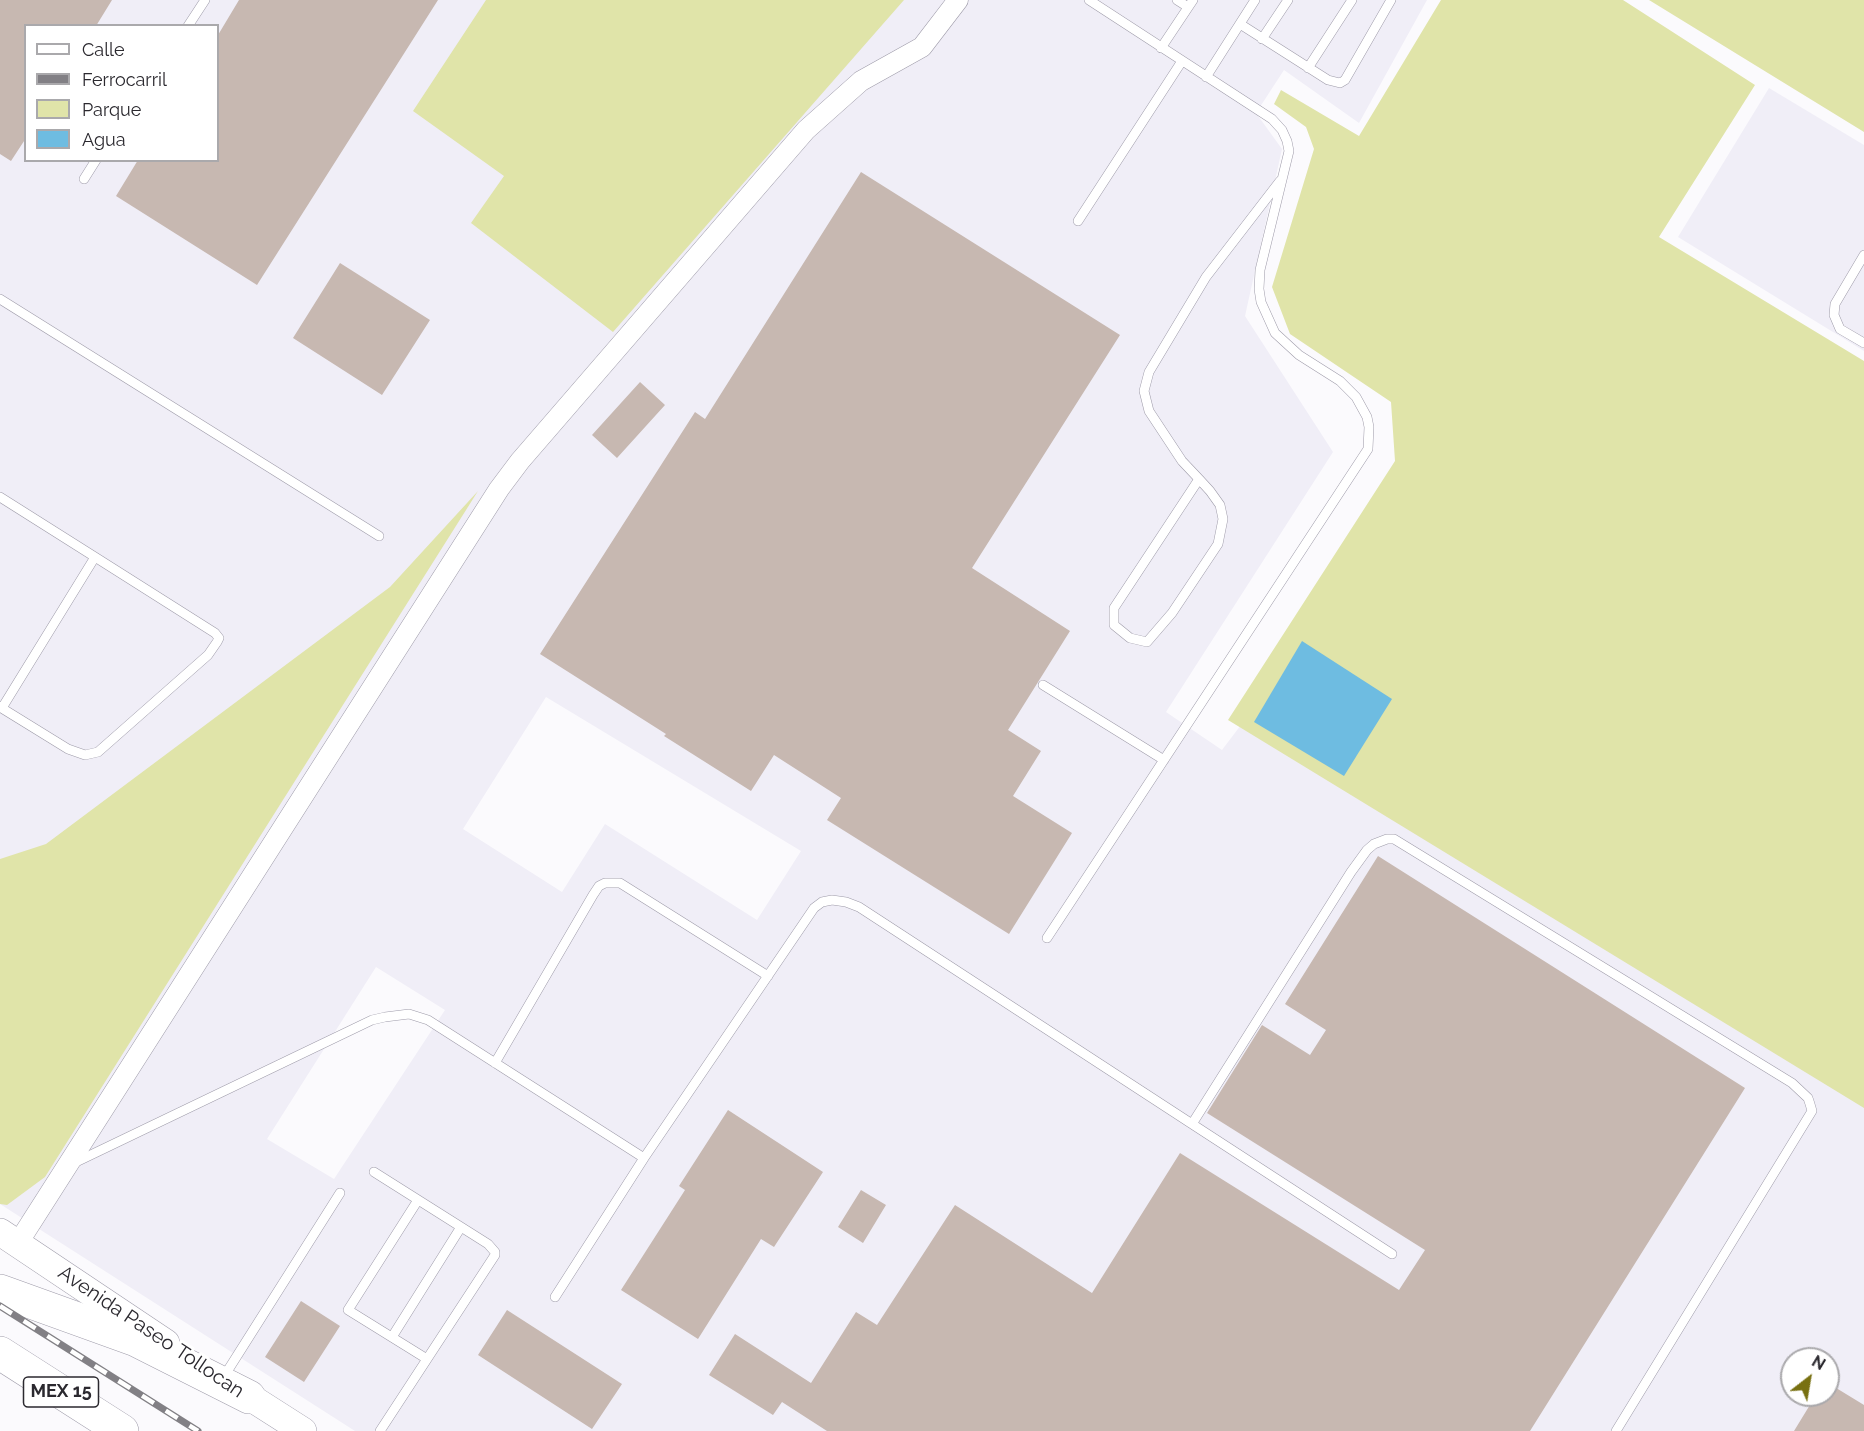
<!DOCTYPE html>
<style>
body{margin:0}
#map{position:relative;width:1864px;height:1431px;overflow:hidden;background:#fbfafd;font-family:Raleway,sans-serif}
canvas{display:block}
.legend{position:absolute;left:24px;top:24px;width:195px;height:138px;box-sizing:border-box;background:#fff;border:2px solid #aaa9ac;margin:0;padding:8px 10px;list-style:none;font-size:18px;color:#2b292f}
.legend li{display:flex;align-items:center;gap:12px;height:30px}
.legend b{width:30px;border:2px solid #aaa9ac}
.north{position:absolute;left:1780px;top:1347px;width:60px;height:60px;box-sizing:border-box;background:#fff;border:2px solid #aaa9ac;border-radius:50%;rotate:31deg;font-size:16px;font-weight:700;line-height:24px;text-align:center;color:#2b292f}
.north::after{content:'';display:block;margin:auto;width:21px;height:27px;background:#787011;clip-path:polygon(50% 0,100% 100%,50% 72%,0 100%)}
</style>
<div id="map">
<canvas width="1864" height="1431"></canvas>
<ul class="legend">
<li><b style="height:8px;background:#fff"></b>Calle</li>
<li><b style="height:8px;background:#828085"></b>Ferrocarril</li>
<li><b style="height:16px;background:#e0e4a9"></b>Parque</li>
<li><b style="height:16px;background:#6ebce1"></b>Agua</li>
</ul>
<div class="north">N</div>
</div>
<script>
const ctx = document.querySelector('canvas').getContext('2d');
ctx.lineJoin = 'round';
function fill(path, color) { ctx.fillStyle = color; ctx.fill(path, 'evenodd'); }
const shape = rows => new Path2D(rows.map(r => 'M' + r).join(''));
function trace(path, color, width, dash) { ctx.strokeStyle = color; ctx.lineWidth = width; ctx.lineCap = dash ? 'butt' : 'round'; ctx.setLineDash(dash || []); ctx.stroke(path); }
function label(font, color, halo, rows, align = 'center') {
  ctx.font = font + ' Raleway,sans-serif'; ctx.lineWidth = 6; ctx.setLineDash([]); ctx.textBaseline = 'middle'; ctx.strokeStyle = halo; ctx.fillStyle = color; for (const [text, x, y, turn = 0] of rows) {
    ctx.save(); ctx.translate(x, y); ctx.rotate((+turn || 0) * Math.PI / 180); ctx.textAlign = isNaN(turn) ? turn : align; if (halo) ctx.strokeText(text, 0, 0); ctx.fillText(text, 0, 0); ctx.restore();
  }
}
fill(shape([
 [0,0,1427,0,1359,123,1284,70,1256,113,1282,149,1245,316,1333,452,1166,712,1222,750,1247,717,1864,1093,1864,1431,355,1431,0,1204],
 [26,26,218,26,218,160,26,160],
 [546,697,801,851,757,920,605,824,562,892,463,829],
 [376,967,445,1010,334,1179,267,1139],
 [1792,1359,1828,1359,1828,1395,1792,1395],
 [1769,88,1864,145,1864,351,1678,237]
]), '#f0eef7');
fill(shape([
 [486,0,904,0,613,332,471,223,504,176,413,111],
 [1441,0,1623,0,1755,85,1659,237,1864,361,1864,1108,1228,720,1395,461,1391,402,1290,334,1272,287,1314,149,1306,127,1274,104,1281,90,1359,136],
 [1649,0,1864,0,1864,133,1864,132],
 [478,491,45,1177,7,1205,0,1204,0,859,46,844,390,587]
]), '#e0e4a9');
fill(shape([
 [1302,641,1392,699,1344,776,1254,722]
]), '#6ebce1');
fill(shape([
 [0,0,112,0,96,26,26,26,26,138,11,161,0,154],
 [239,0,438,0,257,285,116,196,138,160,218,160,218,35],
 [861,172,1120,335,972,568,1070,631,1008,730,1041,751,1013,796,1072,833,1009,934,827,820,841,798,774,755,751,791,664,736,666,734,540,654,695,412,705,419],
 [340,263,430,320,382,395,293,338],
 [640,382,665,405,617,458,592,435],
 [1378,856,1745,1088,1530,1431,827,1431,782,1402,773,1415,709,1375,735,1334,811,1383,856,1312,877,1325,955,1205,1092,1293,1180,1153,1399,1290,1425,1250,1207,1113,1262,1025,1310,1055,1326,1030,1285,1004],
 [728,1110,823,1172,774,1247,761,1239,698,1339,621,1290,685,1190,679,1186],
 [861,1190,886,1205,863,1243,838,1227],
 [301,1301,340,1326,304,1382,265,1357],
 [507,1310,622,1384,592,1429,478,1355],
 [1828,1383,1864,1405,1864,1431,1794,1431,1816,1395,1828,1395]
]), '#c7b8b1');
const lane = shape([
 [1177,0,1188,7],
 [1240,24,1328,80,1340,83,1345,80,1391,0],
 [188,26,205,0],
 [1262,39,1288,0],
 [1161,48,1193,0],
 [1308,68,1352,0],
 [1206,77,1255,0],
 [84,179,96,160],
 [1078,221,1182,61],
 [1864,255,1835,304,1834,315,1840,329,1864,343],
 [0,299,379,536],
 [1199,479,1114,608,1114,625,1130,638,1147,642,1172,613,1218,544,1223,519,1220,505,1210,491,1199,479,1182,461,1149,411,1144,391,1149,372,1206,277,1280,181],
 [0,497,95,557,2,708],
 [1043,685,1164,760],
 [0,707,68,749,85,755,98,752,208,655,217,642,219,638,215,633,95,557],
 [1047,938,1368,449,1369,427,1367,417,1356,397,1340,381,1299,355,1275,333,1261,302,1259,289,1260,270,1289,151,1287,141,1282,130,1272,119,1089,0],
 [495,1063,593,895,599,886,605,883,620,883,768,976],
 [1192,1124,1392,1254],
 [74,1163,372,1020,385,1017,409,1014,428,1020,644,1158,814,908,822,902,832,900,846,902,859,907,1192,1124,1351,872,1367,850,1374,844,1387,839,1394,839,1792,1083,1808,1098,1810,1104,1812,1111,1616,1431],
 [374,1172,488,1244,495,1252,495,1255,380,1431],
 [418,1200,348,1310,427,1359],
 [555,1297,644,1158],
 [392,1337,461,1227],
 [223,1378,340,1193]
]);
const street = shape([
 [18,1243,499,489,520,461,806,130,861,81,922,47,958,0]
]);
const secondary = shape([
 [0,1232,166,1343],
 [231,1385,303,1431]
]);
const highway = shape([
 [0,1291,136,1340,249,1397],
 [0,1353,122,1431]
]);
trace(lane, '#9e9ba9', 10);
trace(street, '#9e9ba9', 21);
trace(secondary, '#9e9ba9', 28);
trace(highway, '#9e9ba9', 34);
trace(lane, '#fff', 9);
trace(street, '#fff', 20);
trace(secondary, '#fff', 27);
trace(highway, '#fff', 33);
const rail = shape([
 [0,1306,198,1431]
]);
trace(rail, '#828085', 7);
trace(rail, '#fff', 4.5, [14]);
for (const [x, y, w] of [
 [61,1392,75]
]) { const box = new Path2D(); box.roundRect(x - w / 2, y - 15, w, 30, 4.5); ctx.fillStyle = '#fff'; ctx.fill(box); trace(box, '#2b292f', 1.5); }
label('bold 18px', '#2b292f', null, [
 ["MEX 15",61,1392]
]);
label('20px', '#2b292f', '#fff', [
 ["Avenida Paseo Tollocan",151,1332,34]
]);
</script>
